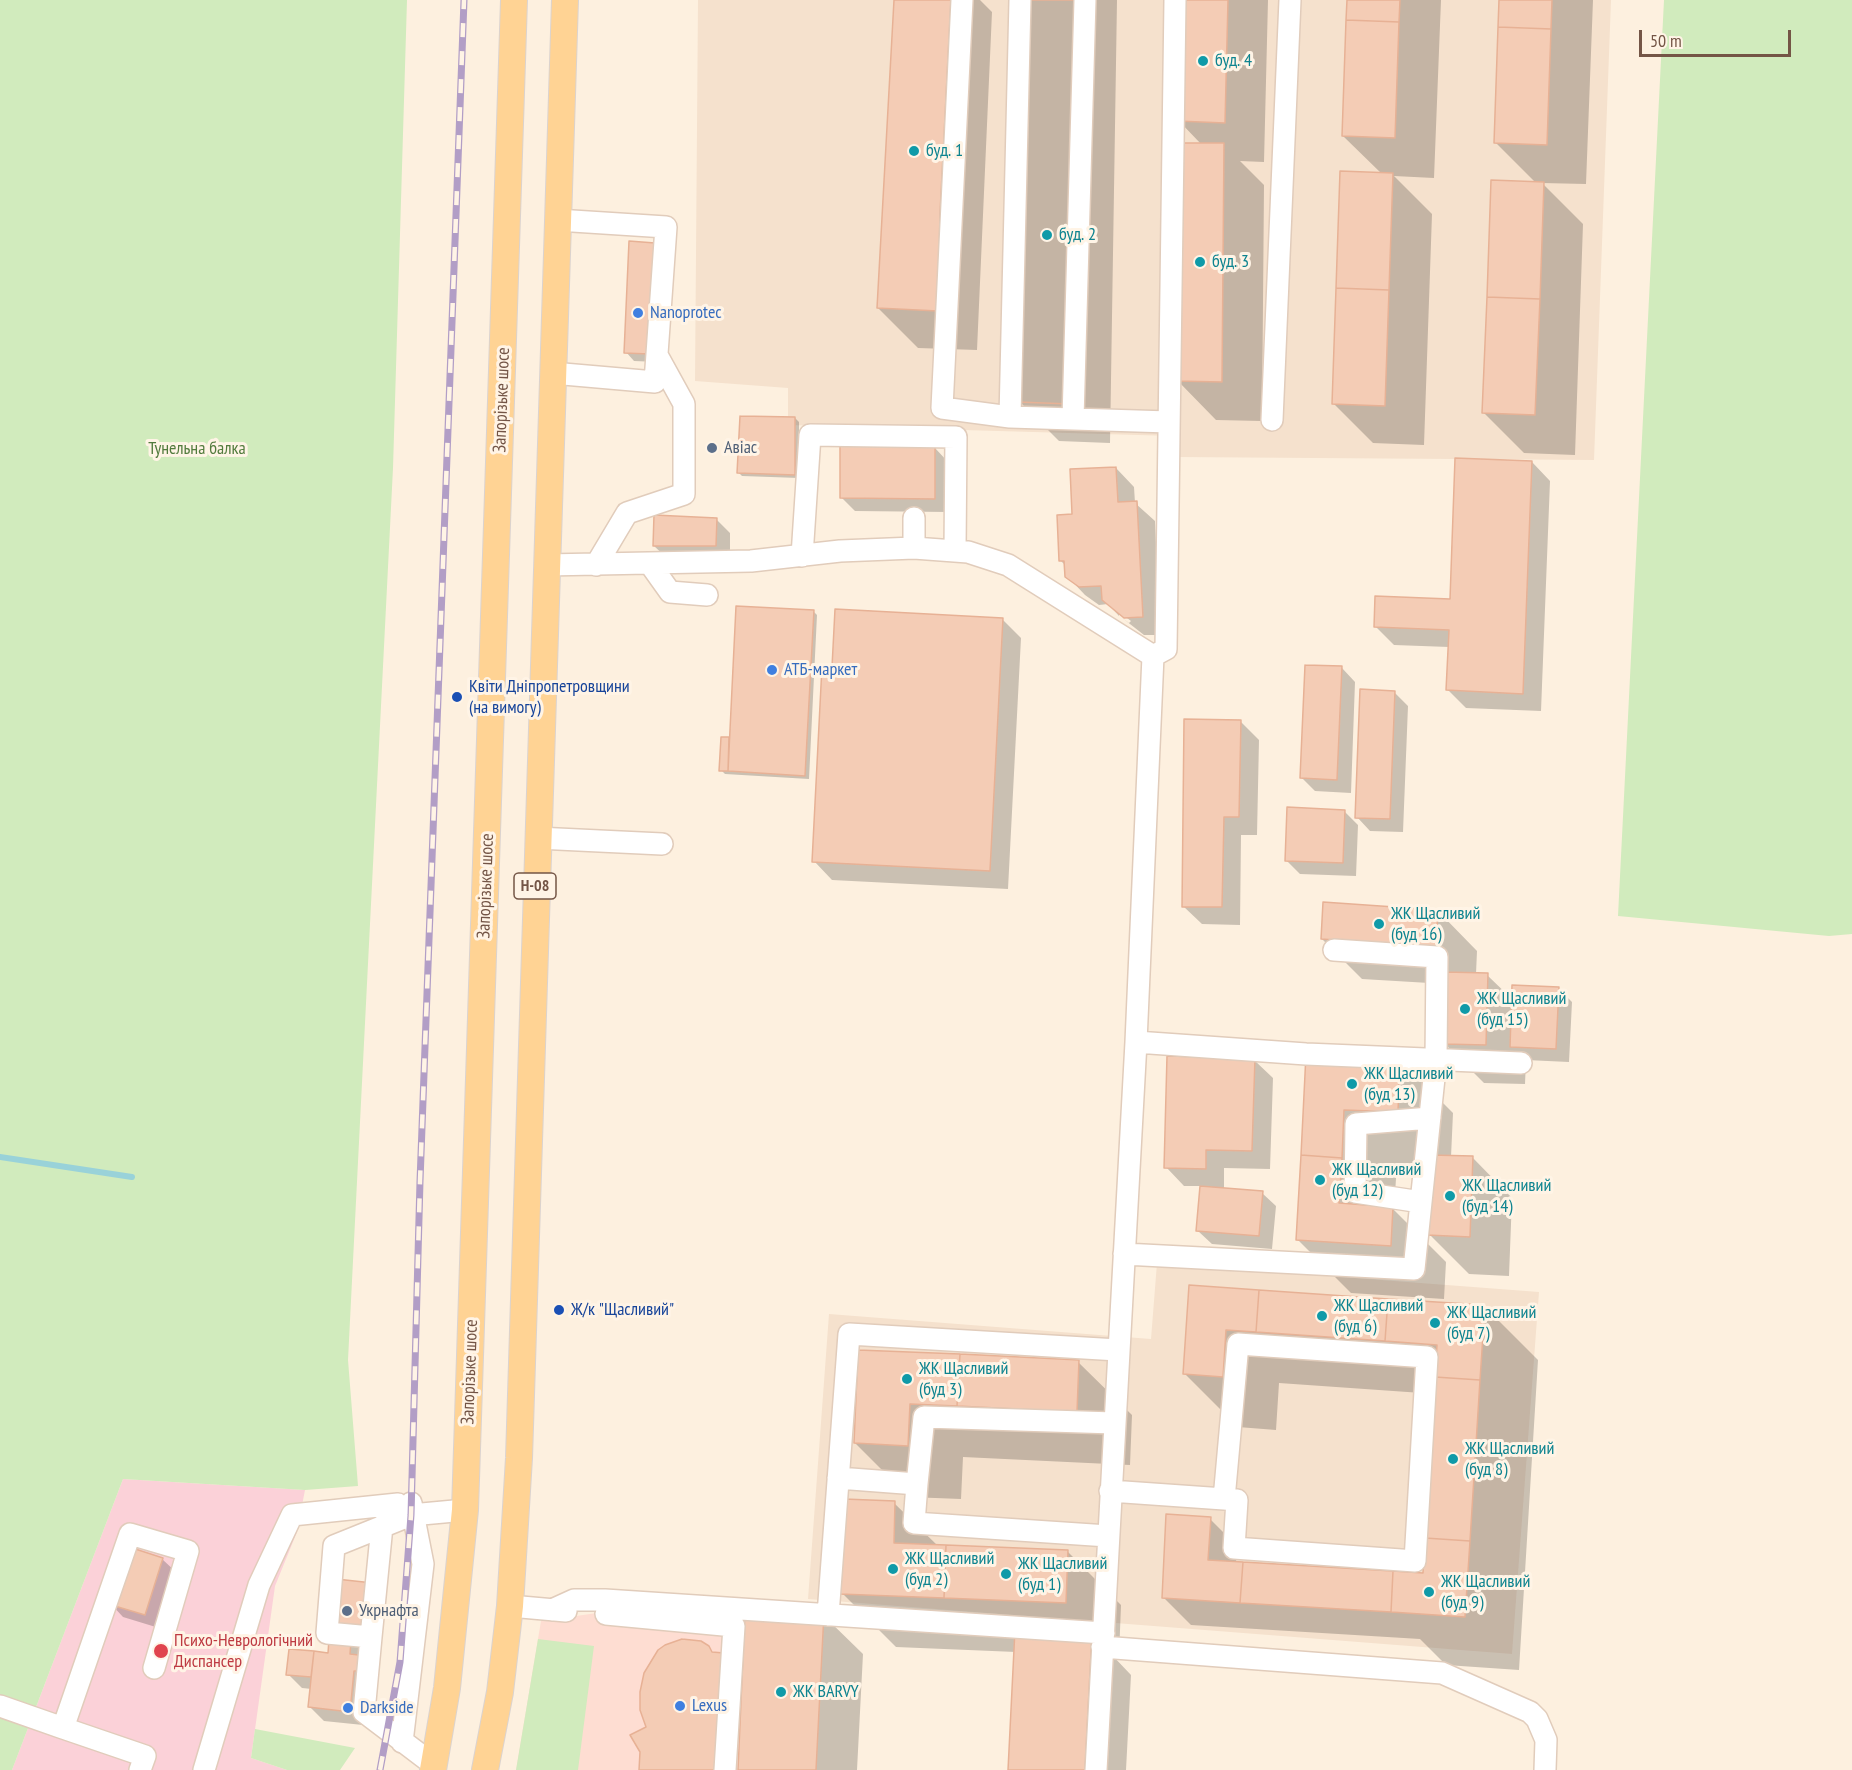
<!DOCTYPE html>
<meta charset="utf-8">
<style>
body{margin:0}
#map{position:relative;width:1852px;height:1770px;overflow:hidden;background:#fdf0df;font-family:"PT Sans Narrow",sans-serif}
canvas{display:block}
.scale{position:absolute;left:1639px;top:30px;width:152px;height:27px;box-sizing:border-box;border:3px solid #745546;border-top:0;padding-left:8px;font-size:18px;line-height:21px;white-space:nowrap;color:#745546;-webkit-text-stroke:4px #fff4e6;paint-order:stroke}
</style>
<div id="map">
<canvas width="1852" height="1770"></canvas>
<div class="scale">50 m</div>
</div>
<script>
const ctx = document.querySelector('canvas').getContext('2d');
ctx.lineJoin = 'round';
function fill(path, color) { ctx.fillStyle = color; ctx.fill(path, 'evenodd'); }
const shape = rows => new Path2D(rows.map(r => 'M' + r).join(''));
function trace(path, color, width, dash) { ctx.strokeStyle = color; ctx.lineWidth = width; ctx.lineCap = dash ? 'butt' : 'round'; ctx.setLineDash(dash || []); ctx.stroke(path); }
function label(font, color, halo, rows, align = 'center') {
  ctx.font = font + ' "PT Sans Narrow",sans-serif'; ctx.lineWidth = 6; ctx.setLineDash([]); ctx.textBaseline = 'middle'; ctx.strokeStyle = halo; ctx.fillStyle = color; for (const [text, x, y, turn = 0] of rows) {
    ctx.save(); ctx.translate(x, y); ctx.rotate((+turn || 0) * Math.PI / 180); ctx.textAlign = isNaN(turn) ? turn : align; if (halo) ctx.strokeText(text, 0, 0); ctx.fillText(text, 0, 0); ctx.restore();
  }
}
fill(shape([
 [698,0,1611,0,1594,460,1175,457,1173,436,788,425,788,388,695,381],
 [1157,1263,1539,1292,1512,1654,808,1599,829,1314,1151,1339]
]), '#f5e1cd');
fill(shape([
 [632,1608,744,1616,738,1770,516,1770,541,1621]
]), '#feddd2');
fill(shape([
 [123,1479,305,1490,297,1532,275,1586,251,1758,287,1770,12,1770]
]), '#fbd1d8');
fill(shape([
 [0,0,407,0,393,468,348,1360,358,1486,305,1490,123,1479,12,1770,0,1770],
 [1664,0,1852,0,1852,934,1829,936,1618,916],
 [538,1639,594,1646,578,1770,516,1770],
 [255,1729,355,1748,340,1770,287,1770,251,1758]
]), '#d1ebbd');
fill(shape([
 [896,0,980,0,992,12,977,350,918,348,878,308],
 [1027,0,1117,0,1110,443,1059,441,1020,402],
 [1182,0,1268,0,1264,162,1240,161,1264,185,1262,421,1216,420,1177,380,1202,145,1179,121],
 [1348,0,1441,0,1434,178,1394,176,1432,214,1424,445,1373,443,1333,403,1382,174,1343,136],
 [1501,0,1593,0,1586,184,1542,183,1583,224,1575,455,1524,453,1484,413,1536,183,1495,142],
 [631,243,658,362,634,361,626,352],
 [795,418,799,422,799,478,742,476,738,472],
 [935,448,948,462,948,512,855,511,841,497],
 [1532,462,1550,481,1541,711,1466,708,1448,690,1449,647,1394,645,1375,626,1451,601],
 [1116,468,1134,487,1135,503,1155,521,1160,635,1144,635,1121,617,1129,623,1131,621,1119,612,1119,616,1108,604,1099,605,1085,595,1067,576,1066,566,1060,560,1073,516],
 [717,520,730,533,730,559,668,559,654,546],
 [813,611,817,615,809,779,725,774,721,770,723,738,731,739],
 [1003,620,1021,638,1008,889,832,880,814,861,834,669],
 [1342,668,1355,682,1351,793,1315,791,1302,778],
 [1394,692,1408,706,1403,832,1370,831,1357,817],
 [1240,721,1259,740,1257,835,1241,835,1240,925,1202,924,1183,906],
 [1344,811,1358,825,1356,876,1300,874,1286,860],
 [1438,911,1477,951,1476,974,1487,975,1513,1000,1558,988,1572,1002,1569,1062,1526,1060,1525,1084,1484,1083,1444,1043,1446,984,1362,979,1322,939],
 [1307,1056,1399,1059,1453,1113,1451,1157,1473,1158,1512,1198,1509,1276,1469,1274,1429,1234,1432,1165,1397,1163,1394,1210,1446,1262,1444,1299,1351,1293,1297,1239],
 [1254,1060,1273,1078,1270,1169,1224,1168,1224,1189,1262,1193,1276,1206,1272,1249,1212,1244,1198,1231,1202,1186,1184,1186,1166,1167],
 [1190,1287,1484,1306,1538,1360,1519,1670,1446,1665,1420,1639,1191,1625,1163,1597,1210,1519,1237,1546,1236,1563,1424,1574,1436,1394,1279,1383,1276,1430,1238,1427,1184,1373],
 [859,1351,1078,1362,1132,1415,1130,1465,963,1457,961,1499,909,1497,855,1443],
 [894,1503,938,1546,1067,1551,1121,1605,1119,1656,1112,1655,1131,1675,1126,1770,1009,1770,1016,1652,896,1647,842,1593],
 [162,1559,176,1572,159,1628,123,1617,110,1603],
 [372,1585,386,1598,380,1656,367,1683,363,1725,324,1721,310,1707,312,1689,302,1688,288,1674,290,1650,330,1654,330,1646,322,1638],
 [823,1615,863,1654,857,1770,739,1770]
]), '#0003');
trace(shape([
 [0,1157,132,1177]
]), '#99d2d9', 6);
const building = shape([
 [894,0,951,0,940,214,938,311,877,308,894,0],
 [1026,0,1078,0,1070,404,1018,402,1026,0],
 [1026,0,1078,0,1070,404,1018,402,1026,0],
 [1180,0,1228,0,1225,123,1177,121,1180,0],
 [1347,0,1400,0,1399,22,1346,20,1347,0],
 [1499,0,1552,0,1551,29,1498,27,1499,0],
 [1346,20,1399,22,1395,138,1342,136,1346,20],
 [1498,27,1551,29,1547,145,1494,143,1498,27],
 [1177,143,1224,143,1222,382,1175,381,1177,143],
 [1340,171,1393,173,1389,290,1336,288,1340,171],
 [1491,180,1544,182,1540,299,1487,297,1491,180],
 [629,241,655,243,649,354,624,353,629,241],
 [1336,288,1389,290,1385,406,1332,404,1336,288],
 [1487,297,1540,299,1535,415,1482,413,1487,297],
 [740,416,795,417,795,475,737,473,740,416],
 [840,446,935,447,935,499,840,498,840,446],
 [1455,458,1532,461,1523,694,1446,690,1449,630,1374,627,1375,596,1450,599,1455,458],
 [1116,467,1118,502,1137,501,1143,617,1124,618,1102,600,1101,586,1079,587,1065,577,1064,561,1059,561,1057,515,1072,514,1070,469,1116,467],
 [654,515,717,518,716,546,653,546,654,515],
 [736,606,814,610,805,776,728,771,736,606],
 [835,609,1003,618,990,871,812,862,822,666,832,667,835,609],
 [1305,665,1342,666,1337,780,1300,778,1305,665],
 [1360,689,1395,691,1390,819,1355,818,1360,689],
 [1184,719,1241,720,1239,817,1224,817,1222,907,1182,907,1184,719],
 [721,737,729,737,728,771,719,771,721,737],
 [1287,807,1345,810,1343,863,1285,861,1287,807],
 [1323,902,1438,910,1436,947,1321,939,1323,902],
 [1445,972,1488,973,1486,1045,1443,1044,1445,972],
 [1512,985,1559,987,1556,1049,1510,1047,1512,985],
 [1306,1054,1400,1058,1398,1112,1344,1110,1342,1158,1301,1155,1306,1054],
 [1167,1056,1255,1058,1252,1151,1206,1150,1206,1169,1164,1168,1167,1056],
 [1301,1155,1342,1158,1339,1203,1393,1207,1391,1246,1296,1240,1301,1155],
 [1430,1155,1473,1156,1470,1237,1427,1235,1430,1155],
 [1200,1186,1263,1191,1259,1236,1196,1231,1200,1186],
 [1189,1285,1259,1290,1256,1332,1226,1330,1223,1377,1183,1374,1189,1285],
 [1259,1290,1388,1299,1385,1341,1256,1332,1259,1290],
 [1388,1299,1485,1305,1480,1380,1435,1377,1437,1345,1385,1341,1388,1299],
 [858,1350,960,1354,957,1406,910,1404,908,1446,854,1443,858,1350],
 [960,1354,1079,1360,1077,1412,957,1406,960,1354],
 [1435,1377,1480,1380,1470,1541,1425,1538,1435,1377],
 [844,1499,895,1501,894,1543,946,1545,944,1598,840,1594,844,1499],
 [1166,1514,1211,1517,1208,1560,1243,1562,1240,1603,1162,1598,1166,1514],
 [1425,1538,1470,1541,1465,1617,1391,1612,1393,1571,1423,1573,1425,1538],
 [946,1545,1068,1550,1066,1603,944,1598,946,1545],
 [126,1546,163,1558,145,1615,108,1604,126,1546],
 [1243,1562,1393,1571,1391,1612,1240,1603,1243,1562],
 [327,1578,373,1583,367,1643,321,1638,327,1578],
 [745,1609,824,1613,816,1770,738,1770,745,1609],
 [1015,1629,1092,1633,1085,1770,1008,1770,1015,1629],
 [329,1639,351,1641,350,1654,359,1655,358,1671,354,1671,350,1712,308,1707,314,1651,328,1653,329,1639],
 [682,1639,701,1641,709,1646,712,1652,724,1653,717,1770,639,1770,640,1752,630,1735,646,1727,640,1710,640,1692,644,1673,658,1650,665,1645,682,1639],
 [289,1649,314,1651,311,1677,286,1675,289,1649]
]);
fill(building, '#f4ccb5');
trace(building, '#e7b195', 1.5);
const minor = shape([
 [962,0,942,408,1010,417,1073,419],
 [1085,0,1073,419,1169,422],
 [552,373,655,382,666,227,557,220],
 [1010,417,1020,0],
 [1272,420,1290,0],
 [914,548,914,518],
 [802,556,810,435,956,437,955,550],
 [650,564,670,592,707,595],
 [546,565,751,561,840,551,914,548,968,552,1008,565,1153,656],
 [596,565,627,513,684,494,684,404,657,355],
 [537,838,662,844],
 [1136,1042,1306,1054,1521,1063],
 [1421,1202,1355,1192,1356,1124,1430,1118],
 [1124,1254,1414,1269,1436,1059,1437,957,1334,950],
 [838,1478,917,1484,914,1523,1108,1536],
 [917,1484,924,1417,1114,1423],
 [1110,1491,1224,1499,1237,1500,1234,1548,1415,1561,1427,1357,1238,1344,1224,1499],
 [510,1606,566,1611],
 [552,1610,574,1600,605,1600,1104,1633],
 [606,1614,734,1626,725,1770],
 [828,1615,849,1334,1118,1350],
 [371,1637,382,1526],
 [1102,1647,1442,1673,1530,1712,1537,1719,1546,1740,1545,1770],
 [0,1706,63,1728],
 [402,1742,423,1564,411,1503],
 [434,1765,364,1712,371,1637,327,1633,334,1546,411,1515,465,1510],
 [140,1770,145,1756,63,1728,130,1534,188,1551,154,1668],
 [204,1770,259,1585,292,1515,398,1504,411,1515],
 [1096,1770,1136,1042,1153,656,1166,649,1175,0]
]);
const major = shape([
 [433,1770,447,1688,465,1510,514,0],
 [485,1770,500,1692,510,1606,519,1458,565,0]
]);
trace(minor, '#e1ccbb', 24);
trace(major, '#dbd3cf', 28);
trace(minor, '#fff', 21);
trace(major, '#ffd394', 26);
const rail = shape([
 [380,1770,400,1662,411,1515,420,1181,464,0]
]);
trace(rail, '#b29ec6', 7);
trace(rail, '#fff4e6', 4.5, [14]);
for (const [x, y, r, color] of [
 [1203,61,6,"#0f9aa8"],
 [914,151,6,"#0f9aa8"],
 [1047,235,6,"#0f9aa8"],
 [1200,262,6,"#0f9aa8"],
 [638,313,6,"#3f7fe0"],
 [712,448,6,"#5c6f8a"],
 [772,670,6,"#3f7fe0"],
 [457,697,6,"#1a4fb4"],
 [1379,924,6,"#0f9aa8"],
 [1465,1009,6,"#0f9aa8"],
 [1352,1084,6,"#0f9aa8"],
 [1320,1180,6,"#0f9aa8"],
 [1450,1196,6,"#0f9aa8"],
 [559,1310,6,"#1a4fb4"],
 [1322,1316,6,"#0f9aa8"],
 [1435,1323,6,"#0f9aa8"],
 [907,1379,6,"#0f9aa8"],
 [1453,1459,6,"#0f9aa8"],
 [893,1569,6,"#0f9aa8"],
 [1006,1574,6,"#0f9aa8"],
 [1429,1592,6,"#0f9aa8"],
 [347,1611,6,"#5c6f8a"],
 [161,1651,8,"#e0444e"],
 [781,1692,6,"#0f9aa8"],
 [680,1706,6,"#3f7fe0"],
 [348,1708,6,"#3f7fe0"]
]) { const dot = new Path2D(); dot.arc(x, y, r, 0, 2 * Math.PI); ctx.fillStyle = color; ctx.fill(dot); trace(dot, '#fff4e6', 2); }
for (const [x, y, w] of [
 [535,886,42]
]) { const box = new Path2D(); box.roundRect(x - w / 2, y - 13, w, 26, 4.5); ctx.fillStyle = '#fff4e6'; ctx.fill(box); trace(box, '#745546', 1.5); }
label('bold 16px', '#745546', null, [
 ["Н-08",535,886]
]);
label('18px', '#0d838f', '#fff4e6', [
 ["буд. 4",1215,61],
 ["буд. 1",926,151],
 ["буд. 2",1059,235],
 ["буд. 3",1212,262],
 ["ЖК Щасливий",1391,914],
 ["(буд 16)",1391,935],
 ["ЖК Щасливий",1477,999],
 ["(буд 15)",1477,1020],
 ["ЖК Щасливий",1364,1074],
 ["(буд 13)",1364,1095],
 ["ЖК Щасливий",1332,1170],
 ["(буд 12)",1332,1191],
 ["ЖК Щасливий",1462,1186],
 ["(буд 14)",1462,1207],
 ["ЖК Щасливий",1334,1306],
 ["(буд 6)",1334,1327],
 ["ЖК Щасливий",1447,1313],
 ["(буд 7)",1447,1334],
 ["ЖК Щасливий",919,1369],
 ["(буд 3)",919,1390],
 ["ЖК Щасливий",1465,1449],
 ["(буд 8)",1465,1470],
 ["ЖК Щасливий",905,1559],
 ["(буд 2)",905,1580],
 ["ЖК Щасливий",1018,1564],
 ["(буд 1)",1018,1585],
 ["ЖК Щасливий",1441,1582],
 ["(буд 9)",1441,1603],
 ["ЖК BARVY",793,1692]
], 'left');
label('18px', '#366cbe', '#fff4e6', [
 ["Nanoprotec",650,313],
 ["АТБ-маркет",784,670],
 ["Lexus",692,1706],
 ["Darkside",360,1708]
], 'left');
label('18px', '#745546', '#fff4e6', [
 ["Запорізьке шосе",502,400,-88],
 ["Запорізьке шосе",486,886,-88],
 ["Запорізьке шосе",470,1372,-88]
]);
label('18px', '#4e5e75', '#fff4e6', [
 ["Авіас",724,448],
 ["Укрнафта",359,1611]
], 'left');
label('18px', '#527b3d', '#fff4e6', [
 ["Тунельна балка",197,449]
]);
label('18px', '#164399', '#fff4e6', [
 ["Квіти Дніпропетровщини",469,687],
 ["(на вимогу)",469,708],
 ["Ж/к \"Щасливий\"",571,1310]
], 'left');
label('18px', '#be3a42', '#fff4e6', [
 ["Психо-Неврологічний",174,1641],
 ["Диспансер",174,1662]
], 'left');
</script>
